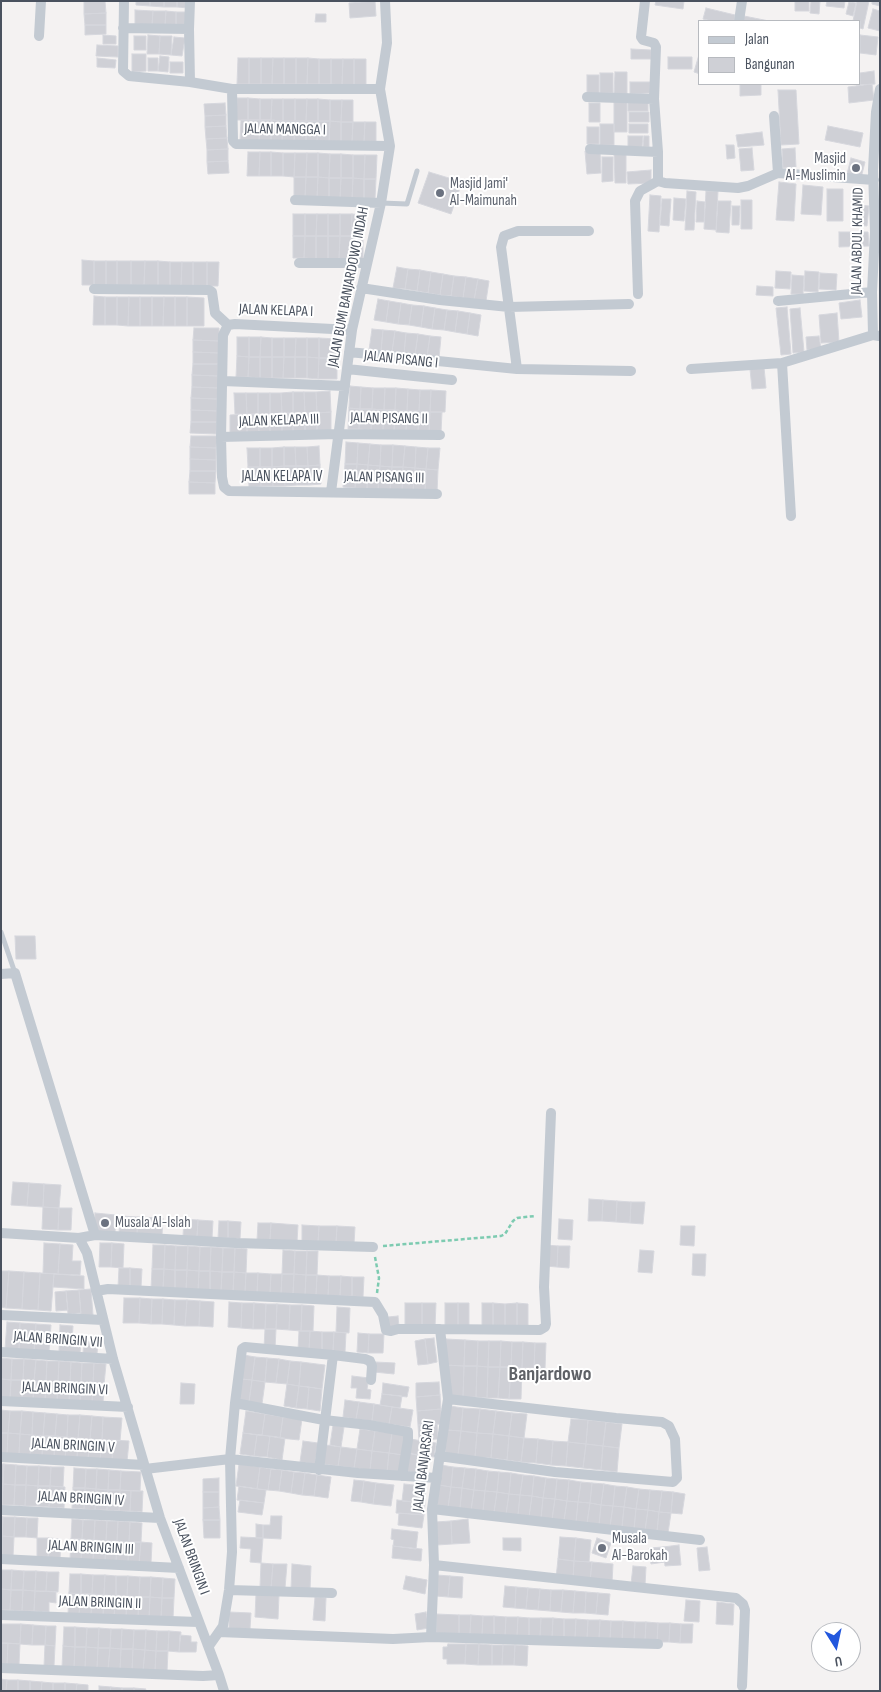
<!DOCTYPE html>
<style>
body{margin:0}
#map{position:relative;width:881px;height:1692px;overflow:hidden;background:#f4f2f2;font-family:"Sofia Sans Condensed",sans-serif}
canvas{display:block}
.frame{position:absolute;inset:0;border:2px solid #4a525f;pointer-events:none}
.legend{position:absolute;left:698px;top:20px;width:162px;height:65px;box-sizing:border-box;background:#fff;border:1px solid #b7babf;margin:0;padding:6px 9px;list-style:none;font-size:15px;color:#4a525f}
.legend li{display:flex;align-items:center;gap:10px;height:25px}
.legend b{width:25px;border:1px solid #b7babf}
.north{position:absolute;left:811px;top:1622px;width:50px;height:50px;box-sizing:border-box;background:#fff;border:1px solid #b7babf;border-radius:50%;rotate:170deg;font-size:14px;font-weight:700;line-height:20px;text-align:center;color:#4a525f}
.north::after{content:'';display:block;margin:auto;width:18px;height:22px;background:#2257dd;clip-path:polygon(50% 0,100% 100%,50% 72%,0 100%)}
</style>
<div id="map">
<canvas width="881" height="1692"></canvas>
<div class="frame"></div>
<ul class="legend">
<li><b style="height:6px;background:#c3cad2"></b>Jalan</li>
<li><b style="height:14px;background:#cfd0d6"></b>Bangunan</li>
</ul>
<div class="north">U</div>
</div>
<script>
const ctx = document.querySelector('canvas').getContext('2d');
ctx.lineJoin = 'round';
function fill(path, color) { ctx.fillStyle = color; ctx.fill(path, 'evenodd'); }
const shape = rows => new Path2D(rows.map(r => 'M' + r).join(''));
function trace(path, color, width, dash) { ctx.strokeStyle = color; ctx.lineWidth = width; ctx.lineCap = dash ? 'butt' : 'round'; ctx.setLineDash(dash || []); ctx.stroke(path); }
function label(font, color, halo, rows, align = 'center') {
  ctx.font = font + ' "Sofia Sans Condensed",sans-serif'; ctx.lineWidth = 4; ctx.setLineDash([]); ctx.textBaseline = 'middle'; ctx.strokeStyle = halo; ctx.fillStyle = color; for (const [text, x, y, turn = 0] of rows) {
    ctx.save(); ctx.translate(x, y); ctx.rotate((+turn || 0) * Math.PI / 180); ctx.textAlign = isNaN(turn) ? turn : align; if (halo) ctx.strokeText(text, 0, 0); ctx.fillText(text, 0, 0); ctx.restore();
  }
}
const building = shape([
 [84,1,105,1,106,13,84,14,84,1],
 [136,1,150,1,150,6,136,5,136,1],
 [150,1,164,1,164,7,150,6,150,1],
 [164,1,177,1,177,7,164,7,164,1],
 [177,1,188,1,188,8,177,7,177,1],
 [375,1,376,16,350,18,349,3,375,1],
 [656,1,684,1,683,9,655,5,656,1],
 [795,1,809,1,809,11,795,11,795,1],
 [811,1,820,1,819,14,810,13,811,1],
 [827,1,845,1,844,8,826,6,827,1],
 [857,1,869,1,863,29,860,28,860,21,853,21,857,1],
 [872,1,880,1,880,6,872,4,872,1],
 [849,2,856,3,853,16,846,14,849,2],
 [706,8,735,15,734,21,712,21,703,19,706,8],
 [873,9,880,11,880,31,868,28,873,9],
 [135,10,153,11,152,25,135,24,135,10],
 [153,11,166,11,165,25,152,25,153,11],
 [166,11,176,12,176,26,165,25,166,11],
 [176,12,187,12,186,26,176,26,176,12],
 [106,13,106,25,85,25,84,14,106,13],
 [316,14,326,14,326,22,315,22,316,14],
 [744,16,769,21,743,21,744,16],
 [85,25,106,25,106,34,85,35,85,25],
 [103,35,116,36,116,44,103,44,103,35],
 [148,35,160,36,159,54,147,54,148,35],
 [860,35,878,37,876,55,860,53,860,35],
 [134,36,146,36,146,50,134,50,134,36],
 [160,36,172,36,171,55,159,54,160,36],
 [174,37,185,38,182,56,171,55,174,37],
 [97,45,118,46,118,57,96,56,97,45],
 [631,49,651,50,651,59,631,59,631,49],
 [700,51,700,74,694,72,700,51],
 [132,54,146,54,146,71,132,72,132,54],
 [160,56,169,57,168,72,158,71,160,56],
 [668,57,692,57,692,69,668,69,668,57],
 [97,58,116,60,115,68,97,67,97,58],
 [148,58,158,58,158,71,148,71,148,58],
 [238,58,249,58,249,84,237,84,238,58],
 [249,58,261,58,261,84,249,84,249,58],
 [261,58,273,58,272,84,261,84,261,58],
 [273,58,284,58,284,84,272,84,273,58],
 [284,58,296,58,296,84,284,84,284,58],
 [296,58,308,58,307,84,296,84,296,58],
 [308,58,319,59,319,84,307,84,308,58],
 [319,59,331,59,331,84,319,84,319,59],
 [331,59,343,59,342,85,331,84,331,59],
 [343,59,354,59,354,85,342,85,343,59],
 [354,59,366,59,366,85,354,85,354,59],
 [170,62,183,62,183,73,170,73,170,62],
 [874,71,875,84,856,85,856,84,860,84,860,73,874,71],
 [615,72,627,72,627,94,614,94,615,72],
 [600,73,613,73,613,93,600,93,600,73],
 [587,75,599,75,599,95,587,95,587,75],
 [630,82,650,82,650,93,630,94,630,82],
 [740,84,761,84,761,95,740,96,740,84],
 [872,84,874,100,849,103,848,87,872,84],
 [778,90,796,90,799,144,781,145,778,90],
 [237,98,248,98,248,120,236,120,237,98],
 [248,98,260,99,260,120,248,120,248,98],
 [260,99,272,99,271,120,260,120,260,99],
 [272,99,283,99,283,121,271,120,272,99],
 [283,99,295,99,295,121,283,121,283,99],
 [295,99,307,99,306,121,295,121,295,99],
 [307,99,318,99,318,121,306,121,307,99],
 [318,99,330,100,330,121,318,121,318,99],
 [330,100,342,100,341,122,330,121,330,100],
 [342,100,353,100,353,122,341,122,342,100],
 [614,102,627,102,627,132,614,132,614,102],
 [628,102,648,102,648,111,628,111,628,102],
 [225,103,226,115,205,116,204,104,225,103],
 [589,103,600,103,600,122,589,122,589,103],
 [629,112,649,112,649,122,629,122,629,112],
 [226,115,226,126,205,127,205,116,226,115],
 [241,120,260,120,259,141,240,141,241,120],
 [260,120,271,120,271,141,259,141,260,120],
 [271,120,283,121,282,141,271,141,271,120],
 [283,121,295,121,294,141,282,141,283,121],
 [295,121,306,121,306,141,294,141,295,121],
 [306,121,318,121,317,142,306,141,306,121],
 [318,121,330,121,329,142,317,142,318,121],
 [330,121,341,122,341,142,329,142,330,121],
 [341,122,353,122,352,142,341,142,341,122],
 [353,122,365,122,364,142,352,142,353,122],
 [365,122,376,122,376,143,364,142,365,122],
 [600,124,614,124,614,145,600,145,600,124],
 [629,124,648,124,648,133,629,133,629,124],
 [226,126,227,138,206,139,205,127,226,126],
 [828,126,863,133,860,147,825,140,828,126],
 [587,127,599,127,599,144,587,144,587,127],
 [762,132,764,145,738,147,736,135,762,132],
 [628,136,643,136,642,147,628,147,628,136],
 [644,136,649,136,649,147,643,147,644,136],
 [227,138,228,149,207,150,206,139,227,138],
 [726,145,734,145,735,158,727,159,726,145],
 [752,148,754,170,741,171,739,149,752,148],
 [795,148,796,167,783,168,782,149,795,148],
 [228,149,228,161,207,162,207,150,228,149],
 [600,150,601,173,587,174,585,151,600,150],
 [248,152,260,152,259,176,247,176,248,152],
 [260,152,271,152,271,176,259,176,260,152],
 [271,152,283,153,283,176,271,176,271,152],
 [283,153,295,153,294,177,283,176,283,153],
 [295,153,307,153,306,177,294,177,295,153],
 [307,153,318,153,318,177,306,177,307,153],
 [318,153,330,154,329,178,318,177,318,153],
 [330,154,341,154,341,178,329,178,330,154],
 [341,154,353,155,353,178,341,178,341,154],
 [614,154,626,154,626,183,615,183,614,154],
 [353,155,365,155,364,179,353,178,353,155],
 [365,155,377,155,376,179,364,179,365,155],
 [602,157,613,157,613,181,602,182,602,157],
 [851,158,865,162,861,178,847,174,851,158],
 [228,161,229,173,208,174,207,162,228,161],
 [651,170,651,183,628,184,627,172,651,170],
 [429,172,462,182,451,214,418,203,429,172],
 [294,177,306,177,305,197,294,197,294,177],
 [306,177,318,177,317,198,305,197,306,177],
 [318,177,329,178,329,198,317,198,318,177],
 [329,178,341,178,340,199,329,198,329,178],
 [341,178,353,178,352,199,340,199,341,178],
 [353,178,364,179,364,199,352,199,353,178],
 [364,179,376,179,375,199,364,199,364,179],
 [779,182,796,184,794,221,776,220,779,182],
 [803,185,823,187,821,215,801,214,803,185],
 [827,189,843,189,843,221,827,221,827,189],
 [687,191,696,192,694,230,685,230,687,191],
 [706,191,718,191,716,230,704,229,706,191],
 [650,195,661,196,659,232,648,231,650,195],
 [674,198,686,199,684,221,673,220,674,198],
 [662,199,671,199,669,226,660,225,662,199],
 [741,200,752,200,752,229,741,229,741,200],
 [697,201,705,202,704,222,696,222,697,201],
 [718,201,731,201,729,233,716,232,718,201],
 [857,205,869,206,867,226,855,225,857,205],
 [732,206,740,206,739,225,732,225,732,206],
 [293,214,305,214,305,236,293,236,293,214],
 [305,214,317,214,316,236,305,236,305,214],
 [317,214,328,214,328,236,316,236,317,214],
 [328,214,340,214,340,236,328,236,328,214],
 [340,214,352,214,351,236,340,236,340,214],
 [352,214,363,215,363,236,351,236,352,214],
 [839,232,868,232,869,246,839,247,839,232],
 [293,236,305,236,304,258,293,258,293,236],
 [305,236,316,236,316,259,304,258,305,236],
 [316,236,328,236,328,259,316,259,316,236],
 [328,236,340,236,339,259,328,259,328,236],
 [340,236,351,236,351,259,339,259,340,236],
 [351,236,363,236,363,259,351,259,351,236],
 [82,260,94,261,94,285,82,285,82,260],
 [94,261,106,261,106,285,94,285,94,261],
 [106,261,117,261,117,285,106,285,106,261],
 [117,261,131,261,131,285,117,285,117,261],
 [131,261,145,261,144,285,131,285,131,261],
 [145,261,158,261,158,286,144,285,145,261],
 [158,261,170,262,170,286,158,286,158,261],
 [170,262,182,262,181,286,170,286,170,262],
 [182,262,193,262,193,286,181,286,182,262],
 [193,262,207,262,207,286,193,286,193,262],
 [207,262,219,262,218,286,207,286,207,262],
 [397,267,408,269,405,289,393,288,397,267],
 [408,269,420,270,417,291,405,289,408,269],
 [420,270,431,272,428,293,417,291,420,270],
 [776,271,791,272,790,289,775,288,776,271],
 [805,271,819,272,818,292,804,291,805,271],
 [431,272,443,274,440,295,428,293,431,272],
 [820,273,837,274,836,290,819,289,820,273],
 [443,274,454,276,451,296,440,295,443,274],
 [792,275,804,276,803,294,791,294,792,275],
 [454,276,466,277,463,298,451,296,454,276],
 [466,277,478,279,474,300,463,298,466,277],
 [478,279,489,281,486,301,474,300,478,279],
 [757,286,773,287,773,296,756,295,757,286],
 [94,296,105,297,105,325,93,325,94,296],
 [105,297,117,297,117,325,105,325,105,297],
 [117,297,129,297,128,326,117,325,117,297],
 [129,297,140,297,140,326,128,326,129,297],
 [140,297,152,297,152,326,140,326,140,297],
 [152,297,164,297,163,326,152,326,152,297],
 [164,297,175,297,175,326,163,326,164,297],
 [175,297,187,297,187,326,175,326,175,297],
 [187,297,204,298,204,326,187,326,187,297],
 [378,299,389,301,386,322,374,320,378,299],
 [860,300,862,317,841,319,839,303,860,300],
 [389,301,401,303,398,324,386,322,389,301],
 [401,303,412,305,409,325,398,324,401,303],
 [412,305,424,306,421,327,409,325,412,305],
 [424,306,435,308,432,329,421,327,424,306],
 [787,307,791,354,781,355,776,308,787,307],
 [435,308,447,310,444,330,432,329,435,308],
 [800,308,804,352,793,353,790,309,800,308],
 [447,310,458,311,455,332,444,330,447,310],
 [458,311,470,313,467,334,455,332,458,311],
 [470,313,481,315,478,336,467,334,470,313],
 [837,313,839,342,821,343,819,315,837,313],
 [194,328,219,328,219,341,193,340,194,328],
 [372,329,383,330,381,351,369,350,372,329],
 [383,330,395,331,392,352,381,351,383,330],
 [395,331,406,333,404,354,392,352,395,331],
 [406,333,418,334,415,355,404,354,406,333],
 [418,334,430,336,427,356,415,355,418,334],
 [430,336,441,337,439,358,427,356,430,336],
 [819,336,821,349,807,350,806,337,819,336],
 [237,337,249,337,249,357,237,356,237,337],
 [249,337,261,337,260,357,249,357,249,337],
 [261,337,272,338,272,357,260,357,261,337],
 [272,338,284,338,284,357,272,357,272,338],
 [284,338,296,338,295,357,284,357,284,338],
 [296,338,307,338,307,357,295,357,296,338],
 [307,338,319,338,319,358,307,357,307,338],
 [319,338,337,339,337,358,319,358,319,338],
 [193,340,219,341,219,353,193,352,193,340],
 [193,352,219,353,218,364,193,364,193,352],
 [237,356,249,357,248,377,236,377,237,356],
 [249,357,260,357,260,378,248,377,249,357],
 [260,357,272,357,272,378,260,378,260,357],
 [272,357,284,357,283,378,272,378,272,357],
 [284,357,295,357,295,378,283,378,284,357],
 [295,357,307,357,307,378,295,378,295,357],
 [307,357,319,358,318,379,307,378,307,357],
 [319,358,337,358,337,379,318,379,319,358],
 [193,364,218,364,218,376,192,375,193,364],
 [764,367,766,388,752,389,750,369,764,367],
 [192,375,218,376,218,388,192,387,192,375],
 [350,386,361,387,360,409,349,408,350,386],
 [192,387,218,388,217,399,191,398,192,387],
 [361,387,373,388,372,409,360,409,361,387],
 [373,388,385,388,384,410,372,409,373,388],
 [385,388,396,388,395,410,384,410,385,388],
 [396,388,408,389,407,411,395,410,396,388],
 [408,389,420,390,419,411,407,411,408,389],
 [420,390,431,390,430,412,419,411,420,390],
 [431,390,446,391,445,412,430,412,431,390],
 [330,391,331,412,317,413,316,392,330,391],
 [293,392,304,392,305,413,293,413,293,392],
 [293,392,293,413,282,413,281,393,293,392],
 [304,392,316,392,317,413,305,413,304,392],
 [234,393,246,393,247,414,235,414,234,393],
 [246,393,258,393,258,414,247,414,246,393],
 [258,393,270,393,270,414,258,414,258,393],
 [270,393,281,393,282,413,270,414,270,393],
 [191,398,217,399,217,411,191,410,191,398],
 [349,408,360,409,359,429,348,429,349,408],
 [360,409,372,409,371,430,359,429,360,409],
 [372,409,384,410,383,430,371,430,372,409],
 [191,410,217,411,217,422,191,422,191,410],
 [384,410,395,410,394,431,383,430,384,410],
 [395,410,407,411,406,431,394,431,395,410],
 [407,411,419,411,418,432,406,431,407,411],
 [419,411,430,412,429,432,418,432,419,411],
 [331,412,331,431,317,431,317,413,331,412],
 [430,412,442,412,441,433,429,432,430,412],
 [282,413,293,413,293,432,282,432,282,413],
 [282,413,282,432,270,432,270,414,282,413],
 [293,413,305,413,305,431,293,432,293,413],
 [305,413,317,413,317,431,305,431,305,413],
 [247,414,247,433,230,433,230,415,247,414],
 [247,414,258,414,259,432,247,433,247,414],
 [258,414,270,414,270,432,259,432,258,414],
 [191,422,217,422,216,434,190,433,191,422],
 [191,436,217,436,216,448,190,447,191,436],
 [346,442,358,443,357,464,345,464,346,442],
 [358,443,370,444,368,465,357,464,358,443],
 [370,444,381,445,380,466,368,465,370,444],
 [381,445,393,445,392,467,380,466,381,445],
 [393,445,405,446,403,467,392,467,393,445],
 [319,446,320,465,308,466,307,447,319,446],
 [405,446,416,447,415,468,403,467,405,446],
 [190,447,216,448,216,460,190,459,190,447],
 [284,447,295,447,296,466,284,466,284,447],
 [284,447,284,466,272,467,272,448,284,447],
 [295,447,307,447,308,466,296,466,295,447],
 [416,447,428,448,426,469,415,468,416,447],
 [247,448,260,448,260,467,248,467,247,448],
 [260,448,272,448,272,467,260,467,260,448],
 [428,448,440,448,438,470,426,469,428,448],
 [190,459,216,460,216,471,190,471,190,459],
 [345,464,357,464,355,488,343,487,345,464],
 [357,464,368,465,367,489,355,488,357,464],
 [320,465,321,484,309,485,308,466,320,465],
 [368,465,380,466,378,489,367,489,368,465],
 [284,466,285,486,273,486,272,467,284,466],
 [284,466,296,466,297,485,285,486,284,466],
 [296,466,308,466,309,485,297,485,296,466],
 [380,466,392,467,390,490,378,489,380,466],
 [248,467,260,467,261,486,249,487,248,467],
 [260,467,272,467,273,486,261,486,260,467],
 [392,467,403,467,402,491,390,490,392,467],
 [403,467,415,468,413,491,402,491,403,467],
 [415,468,426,469,425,492,413,491,415,468],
 [426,469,438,470,437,493,425,492,426,469],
 [190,471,216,471,215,483,189,482,190,471],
 [189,482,215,483,215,494,189,494,189,482],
 [15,936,35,936,36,959,16,959,15,936],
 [13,1182,29,1183,27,1206,11,1205,13,1182],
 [29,1183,44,1184,43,1207,27,1206,29,1183],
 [44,1184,61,1185,59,1208,43,1207,44,1184],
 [589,1199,603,1200,602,1221,588,1221,589,1199],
 [603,1200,617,1201,616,1222,602,1221,603,1200],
 [617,1201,631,1202,630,1223,616,1222,617,1201],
 [631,1202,645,1202,643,1224,630,1223,631,1202],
 [43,1207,59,1208,58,1230,42,1229,43,1207],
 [59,1208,72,1208,71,1230,58,1230,59,1208],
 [95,1213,116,1215,115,1233,94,1231,95,1213],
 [120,1216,138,1217,137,1234,119,1233,120,1216],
 [138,1217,163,1218,162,1235,137,1234,138,1217],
 [184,1219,198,1220,197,1237,183,1236,184,1219],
 [559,1219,573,1220,572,1240,558,1239,559,1219],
 [198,1220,213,1221,212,1238,197,1237,198,1220],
 [219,1221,228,1221,228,1238,218,1238,219,1221],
 [228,1221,241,1222,240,1239,228,1238,228,1221],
 [258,1223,271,1223,270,1240,257,1240,258,1223],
 [271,1223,298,1225,297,1242,270,1240,271,1223],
 [302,1225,319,1226,318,1243,302,1242,302,1225],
 [319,1226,337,1226,336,1243,318,1243,319,1226],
 [337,1226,355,1227,354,1244,336,1243,337,1226],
 [681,1226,695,1226,694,1246,680,1245,681,1226],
 [44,1243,60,1244,58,1274,43,1273,44,1243],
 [100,1243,112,1243,111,1267,99,1267,100,1243],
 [112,1243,124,1244,123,1268,111,1267,112,1243],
 [60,1244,73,1245,72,1261,81,1261,80,1275,58,1274,60,1244],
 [153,1245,165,1245,164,1269,152,1269,153,1245],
 [165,1245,176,1246,175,1270,164,1269,165,1245],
 [546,1245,558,1246,557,1267,545,1266,546,1245],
 [176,1246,188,1246,187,1270,175,1270,176,1246],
 [188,1246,200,1247,199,1271,187,1270,188,1246],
 [558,1246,570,1246,569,1268,557,1267,558,1246],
 [200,1247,211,1247,210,1271,199,1271,200,1247],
 [211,1247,223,1248,222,1272,210,1271,211,1247],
 [223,1248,235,1248,234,1272,222,1272,223,1248],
 [235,1248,247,1249,246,1273,234,1272,235,1248],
 [283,1250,295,1251,294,1274,282,1274,283,1250],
 [640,1250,654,1251,652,1273,638,1272,640,1250],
 [295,1251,307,1251,306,1275,294,1274,295,1251],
 [307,1251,318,1251,317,1275,306,1275,307,1251],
 [693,1254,706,1254,705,1276,692,1275,693,1254],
 [119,1268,130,1268,130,1288,118,1287,119,1268],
 [130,1268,142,1269,141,1288,130,1288,130,1268],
 [152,1269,164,1269,163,1289,151,1289,152,1269],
 [164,1269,175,1270,175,1290,163,1289,164,1269],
 [175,1270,187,1270,186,1290,175,1290,175,1270],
 [187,1270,199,1271,198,1291,186,1290,187,1270],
 [1,1271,9,1271,6,1308,1,1307,1,1271],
 [9,1271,24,1272,22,1309,6,1308,9,1271],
 [199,1271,210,1271,210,1291,198,1291,199,1271],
 [210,1271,222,1272,221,1291,210,1291,210,1271],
 [24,1272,40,1273,38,1310,22,1309,24,1272],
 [222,1272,234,1272,233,1292,221,1291,222,1272],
 [234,1272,246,1273,245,1292,233,1292,234,1272],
 [40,1273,54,1274,51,1311,38,1310,40,1273],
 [246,1273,258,1273,257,1293,245,1292,246,1273],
 [258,1273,271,1274,270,1293,257,1293,258,1273],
 [54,1274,84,1276,84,1289,53,1287,54,1274],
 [271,1274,282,1274,281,1294,270,1293,271,1274],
 [282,1274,294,1274,293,1294,281,1294,282,1274],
 [294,1274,306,1275,305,1295,293,1294,294,1274],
 [306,1275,317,1275,316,1295,305,1295,306,1275],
 [317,1275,329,1276,328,1296,316,1295,317,1275],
 [329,1276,341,1276,340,1296,328,1296,329,1276],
 [341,1276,352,1277,352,1296,340,1296,341,1276],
 [352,1277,364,1277,363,1297,352,1296,352,1277],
 [91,1289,93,1315,81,1316,79,1290,91,1289],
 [79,1290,81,1313,68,1314,66,1291,79,1290],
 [66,1291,68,1310,56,1311,55,1292,66,1291],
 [124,1298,140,1298,139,1323,123,1323,124,1298],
 [140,1298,152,1299,151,1324,139,1323,140,1298],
 [152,1299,163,1299,162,1324,151,1324,152,1299],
 [163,1299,175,1300,174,1325,162,1324,163,1299],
 [175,1300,187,1300,185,1326,174,1325,175,1300],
 [187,1300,200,1301,199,1326,185,1326,187,1300],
 [200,1301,214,1302,213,1327,199,1326,200,1301],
 [229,1302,242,1303,241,1328,228,1327,229,1302],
 [242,1303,254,1303,253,1329,241,1328,242,1303],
 [254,1303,266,1304,265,1329,253,1329,254,1303],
 [405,1303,422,1303,422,1327,405,1327,405,1303],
 [422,1303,436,1303,435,1327,422,1327,422,1303],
 [445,1303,458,1303,458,1327,445,1327,445,1303],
 [458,1303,469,1303,469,1327,458,1327,458,1303],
 [482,1303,493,1303,493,1327,482,1327,482,1303],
 [493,1303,505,1304,505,1327,493,1327,493,1303],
 [517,1303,517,1328,505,1327,505,1304,517,1303],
 [517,1303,528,1304,528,1328,517,1328,517,1303],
 [266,1304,277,1304,276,1329,265,1329,266,1304],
 [277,1304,290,1305,289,1330,276,1329,277,1304],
 [290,1305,302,1305,301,1331,289,1330,290,1305],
 [302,1305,314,1306,313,1331,301,1331,302,1305],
 [337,1307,350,1308,349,1333,336,1332,337,1307],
 [398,1316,399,1327,389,1328,388,1317,398,1316],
 [7,1322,20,1323,19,1350,5,1349,7,1322],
 [20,1323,36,1324,34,1351,19,1350,20,1323],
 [36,1324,51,1325,49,1352,34,1351,36,1324],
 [60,1325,73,1326,72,1342,81,1342,80,1353,59,1352,60,1325],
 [265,1329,276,1329,275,1349,264,1348,265,1329],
 [299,1331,310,1331,309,1350,298,1350,299,1331],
 [310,1331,322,1332,322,1351,309,1350,310,1331],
 [322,1332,334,1332,333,1351,322,1351,322,1332],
 [334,1332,346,1333,345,1352,333,1351,334,1332],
 [358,1333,369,1334,368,1353,357,1352,358,1333],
 [369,1334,384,1334,383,1353,368,1353,369,1334],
 [434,1338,437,1362,428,1364,425,1339,434,1338],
 [425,1339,428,1364,418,1365,415,1341,425,1339],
 [446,1339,465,1340,464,1366,445,1365,446,1339],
 [465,1340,478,1341,477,1366,464,1366,465,1340],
 [84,1341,98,1342,97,1354,83,1353,84,1341],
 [478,1341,489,1341,488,1367,477,1366,478,1341],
 [489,1341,501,1341,500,1367,488,1367,489,1341],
 [501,1341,512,1342,511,1367,500,1367,501,1341],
 [512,1342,523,1342,522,1368,511,1367,512,1342],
 [523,1342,535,1343,534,1368,522,1368,523,1342],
 [535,1343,546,1343,545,1369,534,1368,535,1343],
 [244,1355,255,1357,252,1380,241,1379,244,1355],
 [255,1357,267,1358,265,1382,252,1380,255,1357],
 [1,1358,12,1359,11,1380,1,1379,1,1358],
 [267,1358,279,1359,276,1383,265,1382,267,1358],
 [12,1359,24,1359,23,1380,11,1380,12,1359],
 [24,1359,36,1360,34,1381,23,1380,24,1359],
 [279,1359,290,1361,287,1384,276,1383,279,1359],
 [36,1360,47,1361,46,1382,34,1381,36,1360],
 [47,1361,59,1361,58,1382,46,1382,47,1361],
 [59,1361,71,1362,70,1383,58,1382,59,1361],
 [290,1361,301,1362,299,1386,287,1384,290,1361],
 [71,1362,82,1363,81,1384,70,1383,71,1362],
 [301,1362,325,1365,322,1389,299,1386,301,1362],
 [375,1362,395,1363,394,1374,374,1372,375,1362],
 [82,1363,94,1363,93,1384,81,1384,82,1363],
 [94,1363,106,1364,104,1385,93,1384,94,1363],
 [446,1365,464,1366,463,1397,450,1396,446,1365],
 [464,1366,477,1366,476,1397,463,1397,464,1366],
 [477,1366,488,1367,487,1398,476,1397,477,1366],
 [488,1367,500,1367,498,1398,487,1398,488,1367],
 [500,1367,511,1367,509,1399,498,1398,500,1367],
 [511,1367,522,1368,521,1399,509,1399,511,1367],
 [352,1376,369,1378,367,1389,371,1390,370,1399,356,1398,357,1388,351,1388,352,1376],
 [1,1379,11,1380,10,1399,1,1398,1,1379],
 [241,1379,252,1380,249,1402,238,1401,241,1379],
 [11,1380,23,1380,22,1399,10,1399,11,1380],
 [23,1380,34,1381,33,1400,22,1399,23,1380],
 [252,1380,265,1382,262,1404,249,1402,252,1380],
 [34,1381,46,1382,45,1400,33,1400,34,1381],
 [46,1382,58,1382,57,1401,45,1400,46,1382],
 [58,1382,70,1383,69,1402,57,1401,58,1382],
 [439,1382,440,1395,416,1397,416,1383,439,1382],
 [70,1383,81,1384,80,1402,69,1402,70,1383],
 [181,1383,195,1384,194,1404,180,1404,181,1383],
 [383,1383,409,1387,407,1397,382,1394,383,1383],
 [81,1384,93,1384,92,1403,80,1402,81,1384],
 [93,1384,104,1385,103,1404,92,1403,93,1384],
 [287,1384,299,1386,296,1408,284,1406,287,1384],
 [299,1386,309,1387,307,1409,296,1408,299,1386],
 [309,1387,322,1389,320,1411,307,1409,309,1387],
 [382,1394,402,1396,400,1408,380,1405,382,1394],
 [440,1395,441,1409,417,1411,416,1397,440,1395],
 [345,1400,359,1402,356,1419,343,1417,345,1400],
 [359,1402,374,1404,372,1421,356,1419,359,1402],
 [374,1404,392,1407,389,1424,372,1421,374,1404],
 [450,1406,463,1408,461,1431,447,1430,450,1406],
 [392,1407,413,1410,410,1427,389,1424,392,1407],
 [463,1408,480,1409,477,1433,461,1431,463,1408],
 [441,1409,441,1424,418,1425,417,1411,441,1409],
 [480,1409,496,1411,493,1434,477,1433,480,1409],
 [1,1410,10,1411,8,1433,1,1433,1,1410],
 [10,1411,22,1411,20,1434,8,1433,10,1411],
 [22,1411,33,1412,32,1435,20,1434,22,1411],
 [246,1411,265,1414,262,1435,243,1433,246,1411],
 [496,1411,512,1413,509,1436,493,1434,496,1411],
 [33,1412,45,1413,43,1436,32,1435,33,1412],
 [45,1413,57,1414,55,1436,43,1436,45,1413],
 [512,1413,527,1414,524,1438,509,1436,512,1413],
 [57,1414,68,1415,67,1437,55,1436,57,1414],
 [265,1414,283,1417,280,1438,262,1435,265,1414],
 [68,1415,80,1415,78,1438,67,1437,68,1415],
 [80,1415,92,1416,90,1439,78,1438,80,1415],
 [92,1416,103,1417,102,1440,90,1439,92,1416],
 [103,1417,122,1418,120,1441,102,1440,103,1417],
 [283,1417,302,1419,299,1440,280,1438,283,1417],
 [571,1419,588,1420,586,1444,568,1442,571,1419],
 [588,1420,606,1422,603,1446,586,1444,588,1420],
 [606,1422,622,1424,619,1448,603,1446,606,1422],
 [437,1424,438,1439,419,1440,418,1425,437,1424],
 [333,1425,344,1427,341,1447,330,1445,333,1425],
 [360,1429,375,1431,372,1451,357,1449,360,1429],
 [447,1430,461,1431,458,1455,445,1454,447,1430],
 [375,1431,392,1433,389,1453,372,1451,375,1431],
 [461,1431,477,1433,475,1457,458,1455,461,1431],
 [1,1433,8,1433,7,1454,1,1453,1,1433],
 [8,1433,20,1434,19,1454,7,1454,8,1433],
 [243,1433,257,1435,254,1456,240,1454,243,1433],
 [392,1433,406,1435,403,1455,389,1453,392,1433],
 [477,1433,493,1434,491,1458,475,1457,477,1433],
 [20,1434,32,1435,30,1455,19,1454,20,1434],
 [493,1434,509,1436,507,1460,491,1458,493,1434],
 [32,1435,43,1436,42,1456,30,1455,32,1435],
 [257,1435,270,1436,267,1457,254,1456,257,1435],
 [43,1436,55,1436,54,1457,42,1456,43,1436],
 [55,1436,67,1437,65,1458,54,1457,55,1436],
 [270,1436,285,1438,282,1460,267,1457,270,1436],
 [509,1436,524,1438,521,1462,507,1460,509,1436],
 [67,1437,78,1438,77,1458,65,1458,67,1437],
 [78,1438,90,1439,88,1459,77,1458,78,1438],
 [524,1438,538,1439,536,1463,521,1462,524,1438],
 [90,1439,102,1440,100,1460,88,1459,90,1439],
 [410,1439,436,1443,434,1457,407,1453,410,1439],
 [538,1439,553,1441,551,1465,536,1463,538,1439],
 [102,1440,113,1440,112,1461,100,1460,102,1440],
 [113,1440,129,1441,127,1462,112,1461,113,1440],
 [303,1441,318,1443,315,1464,300,1462,303,1441],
 [553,1441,568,1442,566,1466,551,1465,553,1441],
 [568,1442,586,1444,583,1468,566,1466,568,1442],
 [586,1444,603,1446,601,1470,583,1468,586,1444],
 [326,1445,341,1447,338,1466,323,1464,326,1445],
 [603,1446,619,1448,617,1472,601,1470,603,1446],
 [341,1447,357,1449,354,1468,338,1466,341,1447],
 [357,1449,372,1451,370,1470,354,1468,357,1449],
 [372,1451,389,1453,387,1472,370,1470,372,1451],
 [389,1453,403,1455,401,1474,387,1472,389,1453],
 [407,1453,421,1456,419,1473,405,1471,407,1453],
 [1,1464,4,1464,3,1484,1,1484,1,1464],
 [4,1464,16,1465,15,1485,3,1484,4,1464],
 [239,1464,260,1467,257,1489,236,1486,239,1464],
 [16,1465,27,1466,26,1485,15,1485,16,1465],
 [441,1465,453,1467,451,1487,439,1485,441,1465],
 [27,1466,39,1466,38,1486,26,1485,27,1466],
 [39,1466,51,1467,50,1486,38,1486,39,1466],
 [51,1467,64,1467,63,1487,50,1486,51,1467],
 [260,1467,271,1469,268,1490,257,1489,260,1467],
 [453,1467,465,1468,462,1488,451,1487,453,1467],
 [74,1468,86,1469,85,1488,73,1488,74,1468],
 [465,1468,476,1469,474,1490,462,1488,465,1468],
 [86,1469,97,1469,96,1489,85,1488,86,1469],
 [97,1469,109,1470,108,1490,96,1489,97,1469],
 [271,1469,282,1470,279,1491,268,1490,271,1469],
 [476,1469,488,1471,485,1491,474,1490,476,1469],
 [109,1470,121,1471,120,1490,108,1490,109,1470],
 [282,1470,294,1472,291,1493,279,1491,282,1470],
 [121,1471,141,1472,140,1491,120,1490,121,1471],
 [488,1471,499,1472,497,1492,485,1491,488,1471],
 [294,1472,305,1473,302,1495,291,1493,294,1472],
 [499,1472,511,1473,509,1494,497,1492,499,1472],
 [305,1473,317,1475,314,1496,302,1495,305,1473],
 [511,1473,523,1475,520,1495,509,1494,511,1473],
 [317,1475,331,1477,328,1498,314,1496,317,1475],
 [523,1475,534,1476,532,1496,520,1495,523,1475],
 [534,1476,546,1478,543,1498,532,1496,534,1476],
 [219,1478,219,1492,203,1492,203,1479,219,1478],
 [546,1478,557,1479,555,1499,543,1498,546,1478],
 [557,1479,569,1480,567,1501,555,1499,557,1479],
 [354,1480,364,1481,361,1502,351,1501,354,1480],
 [569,1480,581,1482,578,1502,567,1501,569,1480],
 [364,1481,376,1483,373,1504,361,1502,364,1481],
 [581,1482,592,1483,590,1503,578,1502,581,1482],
 [376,1483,394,1485,391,1506,373,1504,376,1483],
 [592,1483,604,1484,601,1505,590,1503,592,1483],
 [1,1484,3,1484,2,1505,1,1505,1,1484],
 [3,1484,15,1485,14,1505,2,1505,3,1484],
 [404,1484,426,1486,425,1503,402,1501,404,1484],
 [604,1484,615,1486,613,1506,601,1505,604,1484],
 [15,1485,26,1485,25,1506,14,1505,15,1485],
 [26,1485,38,1486,37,1506,25,1506,26,1485],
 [439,1485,451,1487,448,1507,437,1506,439,1485],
 [38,1486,50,1486,49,1507,37,1506,38,1486],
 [50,1486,65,1487,64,1508,49,1507,50,1486],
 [239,1486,266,1490,264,1503,237,1500,239,1486],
 [615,1486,627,1487,624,1507,613,1506,615,1486],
 [451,1487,462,1488,460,1508,448,1507,451,1487],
 [627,1487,639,1489,636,1509,624,1507,627,1487],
 [73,1488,85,1488,84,1509,72,1508,73,1488],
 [85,1488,96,1489,95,1510,84,1509,85,1488],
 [462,1488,474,1490,471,1510,460,1508,462,1488],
 [96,1489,108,1490,107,1510,95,1510,96,1489],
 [639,1489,650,1490,648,1510,636,1509,639,1489],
 [108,1490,120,1490,119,1511,107,1510,108,1490],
 [120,1490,131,1491,130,1511,119,1511,120,1490],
 [474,1490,485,1491,483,1511,471,1510,474,1490],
 [650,1490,662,1491,659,1512,648,1510,650,1490],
 [131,1491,143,1491,142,1512,130,1511,131,1491],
 [485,1491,497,1492,494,1512,483,1511,485,1491],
 [662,1491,673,1492,671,1513,659,1512,662,1491],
 [203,1492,219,1492,219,1507,203,1508,203,1492],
 [497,1492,509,1494,506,1514,494,1512,497,1492],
 [673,1492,685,1494,682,1514,671,1513,673,1492],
 [509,1494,520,1495,518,1515,506,1514,509,1494],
 [520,1495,532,1496,529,1517,518,1515,520,1495],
 [532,1496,543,1498,541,1518,529,1517,532,1496],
 [543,1498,555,1499,552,1519,541,1518,543,1498],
 [555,1499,567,1501,564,1520,552,1519,555,1499],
 [240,1500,264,1503,262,1515,238,1512,240,1500],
 [397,1500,425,1503,424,1515,396,1513,397,1500],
 [567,1501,578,1502,576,1522,564,1520,567,1501],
 [578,1502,590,1503,587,1523,576,1522,578,1502],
 [590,1503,601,1505,599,1525,587,1523,590,1503],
 [601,1505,613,1506,610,1526,599,1525,601,1505],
 [613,1506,624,1507,622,1527,610,1526,613,1506],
 [219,1507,220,1520,203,1520,203,1508,219,1507],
 [624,1507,636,1509,634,1529,622,1527,624,1507],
 [636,1509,648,1510,645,1530,634,1529,636,1509],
 [648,1510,659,1512,657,1531,645,1530,648,1510],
 [659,1512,671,1513,668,1533,657,1531,659,1512],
 [399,1513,424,1515,422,1528,398,1525,399,1513],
 [1,1516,3,1517,2,1536,1,1536,1,1516],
 [271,1516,282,1516,281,1539,263,1538,263,1525,270,1525,271,1516],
 [3,1517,15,1517,14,1537,2,1536,3,1517],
 [15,1517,27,1518,26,1537,14,1537,15,1517],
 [27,1518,38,1518,37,1538,26,1537,27,1518],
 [72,1519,83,1520,82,1539,71,1539,72,1519],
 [468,1519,470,1543,452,1544,451,1521,468,1519],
 [83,1520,95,1520,94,1540,82,1539,83,1520],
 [95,1520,107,1521,106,1541,94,1540,95,1520],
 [203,1520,220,1520,220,1538,204,1538,203,1520],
 [107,1521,118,1521,117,1541,106,1541,107,1521],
 [118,1521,130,1522,129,1542,117,1541,118,1521],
 [451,1521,452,1544,437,1545,435,1522,451,1521],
 [130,1522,142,1523,141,1542,129,1542,130,1522],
 [256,1524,263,1525,263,1538,256,1538,256,1524],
 [392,1529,418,1532,416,1549,393,1546,394,1540,391,1539,392,1529],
 [2,1536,14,1537,13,1557,2,1557,2,1536],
 [241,1537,263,1538,261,1563,250,1562,251,1549,240,1548,241,1537],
 [560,1537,576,1538,574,1561,558,1559,560,1537],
 [37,1538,49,1538,48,1559,37,1559,37,1538],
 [49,1538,61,1539,60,1560,48,1559,49,1538],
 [503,1538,521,1538,521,1551,503,1550,503,1538],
 [576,1538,591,1540,589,1562,574,1561,576,1538],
 [597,1538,611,1543,606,1558,592,1553,597,1538],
 [71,1539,82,1539,81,1560,70,1559,71,1539],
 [82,1539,94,1540,93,1560,81,1560,82,1539],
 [94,1540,106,1541,105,1561,93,1560,94,1540],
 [106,1541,117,1541,116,1562,105,1561,106,1541],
 [117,1541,129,1542,128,1562,116,1562,117,1541],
 [129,1542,141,1542,139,1563,128,1562,129,1542],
 [141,1542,152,1543,151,1563,139,1563,141,1542],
 [679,1545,681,1565,665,1566,663,1547,679,1545],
 [393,1546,422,1549,421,1561,392,1558,393,1546],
 [663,1547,665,1562,651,1564,649,1548,663,1547],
 [707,1547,710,1570,699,1571,697,1548,707,1547],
 [558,1559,574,1561,573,1579,556,1578,558,1559],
 [574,1561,592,1562,590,1581,573,1579,574,1561],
 [592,1562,613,1564,612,1583,590,1581,592,1562],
 [261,1563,273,1564,271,1588,260,1587,261,1563],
 [273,1564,287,1564,285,1588,271,1588,273,1564],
 [292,1564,311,1566,310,1590,291,1589,292,1564],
 [633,1566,646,1567,645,1586,631,1584,633,1566],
 [1,1570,12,1570,11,1590,1,1589,1,1570],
 [12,1570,24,1571,23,1590,11,1590,12,1570],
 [24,1571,36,1571,35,1591,23,1590,24,1571],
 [36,1571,47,1572,46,1591,35,1591,36,1571],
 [47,1572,59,1572,58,1592,46,1591,47,1572],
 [70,1574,81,1574,81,1594,69,1593,70,1574],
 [81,1574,93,1575,92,1594,81,1594,81,1574],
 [93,1575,105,1575,104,1595,92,1594,93,1575],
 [105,1575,116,1576,116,1596,104,1595,105,1575],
 [437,1575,450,1576,448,1597,436,1596,437,1575],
 [116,1576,128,1576,127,1596,116,1596,116,1576],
 [128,1576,140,1577,139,1597,127,1596,128,1576],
 [406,1576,427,1580,425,1594,403,1589,406,1576],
 [450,1576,463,1577,462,1598,448,1597,450,1576],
 [140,1577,151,1577,150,1597,139,1597,140,1577],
 [151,1577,163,1578,162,1598,150,1597,151,1577],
 [163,1578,175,1579,174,1598,162,1598,163,1578],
 [505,1586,516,1587,515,1608,503,1607,505,1586],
 [516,1587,528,1588,526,1609,515,1608,516,1587],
 [528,1588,540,1589,538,1610,526,1609,528,1588],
 [1,1589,11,1590,10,1610,1,1610,1,1589],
 [540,1589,551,1590,550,1611,538,1610,540,1589],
 [11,1590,23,1590,22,1611,10,1610,11,1590],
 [23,1590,35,1591,34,1611,22,1611,23,1590],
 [551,1590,563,1590,561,1612,550,1611,551,1590],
 [563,1590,575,1591,573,1613,561,1612,563,1590],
 [35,1591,56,1592,56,1603,49,1602,49,1612,34,1611,35,1591],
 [575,1591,586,1592,585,1613,573,1613,575,1591],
 [586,1592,598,1593,596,1614,585,1613,586,1592],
 [69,1593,81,1594,79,1614,68,1614,69,1593],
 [598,1593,610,1594,608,1615,596,1614,598,1593],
 [81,1594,92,1594,91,1615,79,1614,81,1594],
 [92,1594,104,1595,103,1616,91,1615,92,1594],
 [256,1594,279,1595,278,1619,255,1617,256,1594],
 [104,1595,116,1596,114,1616,103,1616,104,1595],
 [116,1596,127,1596,126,1617,114,1616,116,1596],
 [127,1596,139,1597,138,1617,126,1617,127,1596],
 [139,1597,150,1597,149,1618,138,1617,139,1597],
 [150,1597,162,1598,161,1618,149,1618,150,1597],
 [315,1597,326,1598,325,1621,313,1620,315,1597],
 [162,1598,174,1598,173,1619,161,1618,162,1598],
 [686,1600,700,1601,699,1622,684,1621,686,1600],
 [717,1602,734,1604,733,1625,716,1624,717,1602],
 [229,1612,251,1613,250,1629,229,1628,229,1612],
 [426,1612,429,1628,417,1630,415,1614,426,1612],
 [436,1614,459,1615,459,1634,436,1633,436,1614],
 [459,1615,471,1615,470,1634,459,1634,459,1615],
 [471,1615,483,1616,482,1635,470,1634,471,1615],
 [483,1616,494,1616,494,1635,482,1635,483,1616],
 [494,1616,506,1617,505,1636,494,1635,494,1616],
 [506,1617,518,1617,517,1636,505,1636,506,1617],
 [518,1617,529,1618,529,1637,517,1636,518,1617],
 [529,1618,541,1618,540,1637,529,1637,529,1618],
 [541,1618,553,1618,552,1638,540,1637,541,1618],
 [553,1618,564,1619,564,1638,552,1638,553,1618],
 [564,1619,576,1619,575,1638,564,1638,564,1619],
 [576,1619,588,1620,587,1639,575,1638,576,1619],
 [588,1620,600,1620,599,1639,587,1639,588,1620],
 [600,1620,611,1621,610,1640,599,1639,600,1620],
 [611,1621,623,1621,622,1641,610,1640,611,1621],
 [623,1621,635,1622,634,1641,622,1641,623,1621],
 [635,1622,646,1622,645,1641,634,1641,635,1622],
 [646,1622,658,1623,657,1642,645,1641,646,1622],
 [658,1623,670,1623,669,1642,657,1642,658,1623],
 [670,1623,681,1624,680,1643,669,1642,670,1623],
 [1,1624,21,1624,20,1644,1,1643,1,1624],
 [21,1624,33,1625,32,1645,20,1644,21,1624],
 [681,1624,693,1624,692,1643,680,1643,681,1624],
 [33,1625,46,1626,45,1645,32,1645,33,1625],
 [46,1626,56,1626,55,1646,45,1645,46,1626],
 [64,1627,75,1627,75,1647,63,1646,64,1627],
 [75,1627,87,1628,86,1647,75,1647,75,1627],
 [87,1628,99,1628,98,1648,86,1647,87,1628],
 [99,1628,111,1629,110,1648,98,1648,99,1628],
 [111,1629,122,1629,121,1649,110,1648,111,1629],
 [122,1629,134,1630,133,1649,121,1649,122,1629],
 [134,1630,146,1630,145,1650,133,1649,134,1630],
 [146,1630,157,1631,156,1651,145,1650,146,1630],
 [157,1631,169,1631,168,1651,156,1651,157,1631],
 [169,1631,181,1632,179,1652,168,1651,169,1631],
 [180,1635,191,1636,191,1642,197,1642,196,1652,179,1652,180,1635],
 [1,1643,8,1643,7,1664,1,1664,1,1643],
 [8,1643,20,1644,19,1665,7,1664,8,1643],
 [448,1644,466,1644,465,1664,447,1664,447,1659,443,1659,443,1647,447,1647,448,1644],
 [466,1644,479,1644,478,1665,465,1664,466,1644],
 [479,1644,492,1645,492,1665,478,1665,479,1644],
 [45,1645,55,1646,54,1666,44,1666,45,1645],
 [492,1645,503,1645,502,1665,492,1665,492,1645],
 [503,1645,515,1645,514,1665,502,1665,503,1645],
 [515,1645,528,1646,527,1666,514,1665,515,1645],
 [63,1646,75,1647,74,1667,62,1667,63,1646],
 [75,1647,86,1647,85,1668,74,1667,75,1647],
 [86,1647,98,1648,97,1668,85,1668,86,1647],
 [98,1648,110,1648,108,1669,97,1668,98,1648],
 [110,1648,121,1649,120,1670,108,1669,110,1648],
 [121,1649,133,1649,132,1670,120,1670,121,1649],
 [133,1649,145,1650,143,1671,132,1670,133,1649],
 [145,1650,156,1651,155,1671,143,1671,145,1650],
 [156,1651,168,1651,167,1672,155,1671,156,1651],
 [1,1679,7,1680,6,1691,1,1691,1,1679],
 [7,1680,18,1680,18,1691,6,1691,7,1680],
 [18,1680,30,1681,30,1691,18,1691,18,1680],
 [30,1681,42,1682,41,1691,30,1691,30,1681],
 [42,1682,53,1683,53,1691,41,1691,42,1682],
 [53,1683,65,1683,65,1691,53,1691,53,1683],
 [65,1683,77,1684,76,1691,65,1691,65,1683],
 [77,1684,88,1685,88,1691,76,1691,77,1684],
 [99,1686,111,1687,110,1691,99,1691,99,1686],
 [111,1687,122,1688,122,1691,110,1691,111,1687],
 [122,1688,134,1688,134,1691,122,1691,122,1688],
 [134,1688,146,1689,145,1691,134,1691,134,1688]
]);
fill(building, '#cfd0d6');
trace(building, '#d6d7dd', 1);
trace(shape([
 [383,1246,501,1236,505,1234,513,1221,517,1218,535,1216],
 [375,1257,379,1278,377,1293]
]), '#7dcbb1', 2.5, [4, 2.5]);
trace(shape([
 [381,203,407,204,417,171],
 [1,932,15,973]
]), '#c3cad2', 5);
trace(shape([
 [124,1,123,71,129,76,190,82,232,89,380,89],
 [645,1,641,37,643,40,654,43,656,47,654,99,658,152,658,181],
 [739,21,742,1],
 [123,28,189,29],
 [39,36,41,1],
 [190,82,189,29,190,1],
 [232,89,233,141,236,144,390,146],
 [587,97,654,99],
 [774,116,778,173],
 [590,149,658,152],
 [295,200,381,203],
 [299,263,367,263],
 [361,288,440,300,509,307,629,304],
 [94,289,209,290,212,292,215,313,228,325],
 [638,294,635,201,640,191,658,181,665,183,738,188,748,186,778,173,874,180],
 [778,301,872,292],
 [228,325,223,335,221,437,222,477,224,487,229,491,437,494],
 [228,325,235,324,352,330],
 [873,335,872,292,875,232,873,170,876,112,880,89],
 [349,352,517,369,631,371],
 [782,363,791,516],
 [347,369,452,380],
 [517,369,501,247,504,236,518,231,589,231],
 [691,369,782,363,873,335,879,336],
 [223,381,345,386],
 [221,437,338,434,440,435],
 [331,492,352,330,381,203,390,146,380,89,387,43,385,1],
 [1,974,15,973,95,1235],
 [1,1233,79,1238,95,1235,236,1243,373,1247],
 [96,1291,108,1289,375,1302,383,1315,386,1330,391,1331,398,1329,440,1329,540,1330,545,1327,546,1324,544,1287,551,1113],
 [1,1315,103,1320],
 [1,1352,113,1359],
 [1,1401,128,1407],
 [235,1403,324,1420,369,1425,408,1432,408,1440,402,1476],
 [439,1456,555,1472,673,1482,677,1478,675,1439,669,1426,662,1422,616,1418,448,1399],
 [1,1457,144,1465],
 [145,1469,230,1459,358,1473,437,1478],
 [319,1470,333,1355],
 [432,1509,700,1540],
 [1,1510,160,1518],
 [1,1559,179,1568],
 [434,1565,736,1598,743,1604,745,1610,742,1686],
 [229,1590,332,1593],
 [1,1615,198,1622],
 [219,1632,393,1639,431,1637,658,1644],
 [431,1637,434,1565,432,1509,448,1399,440,1329],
 [209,1646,223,1626,229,1590,232,1552,230,1459,235,1403,242,1349,245,1347,333,1355,365,1359,370,1361,372,1366,371,1380],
 [1,1668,203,1676,219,1675,160,1518,113,1359,87,1253,79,1238],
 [219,1675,224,1691]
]), '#c3cad2', 10);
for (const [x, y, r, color] of [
 [856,168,5,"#6b7280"],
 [440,193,5,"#6b7280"],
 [105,1223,5,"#6b7280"],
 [602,1548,5,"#6b7280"]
]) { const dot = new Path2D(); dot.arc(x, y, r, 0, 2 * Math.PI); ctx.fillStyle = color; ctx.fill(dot); trace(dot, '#fff', 2); }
label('15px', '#4a525f', '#fff', [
 ["JALAN MANGGA I",285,130,1],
 ["JALAN ABDUL KHAMID",858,241,-89],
 ["JALAN BUMI BANJARDOWO INDAH",349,287,-79],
 ["JALAN KELAPA I",276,311,2],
 ["JALAN PISANG I",401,360,6],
 ["JALAN PISANG II",389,419,1],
 ["JALAN KELAPA III",279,421,-2],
 ["JALAN KELAPA IV",282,477],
 ["JALAN PISANG III",384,478,1],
 ["JALAN BRINGIN VII",58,1340,4],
 ["JALAN BRINGIN VI",65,1389,2],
 ["JALAN BRINGIN V",73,1446,3],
 ["JALAN BANJARSARI",424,1466,-83],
 ["JALAN BRINGIN IV",81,1499,3],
 ["JALAN BRINGIN III",91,1548,3],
 ["JALAN BRINGIN I",191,1557,70],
 ["JALAN BRINGIN II",100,1603,2]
]);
label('15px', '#5b616d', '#fff', [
 ["Masjid",846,159,"right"],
 ["Al-Muslimin",846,176,"right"],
 ["Masjid Jami'",450,184],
 ["Al-Maimunah",450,201],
 ["Musala Al-Islah",115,1223],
 ["Musala",612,1539],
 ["Al-Barokah",612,1556]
], 'left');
label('bold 20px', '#5e6166', '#fff', [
 ["Banjardowo",550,1375]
]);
</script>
